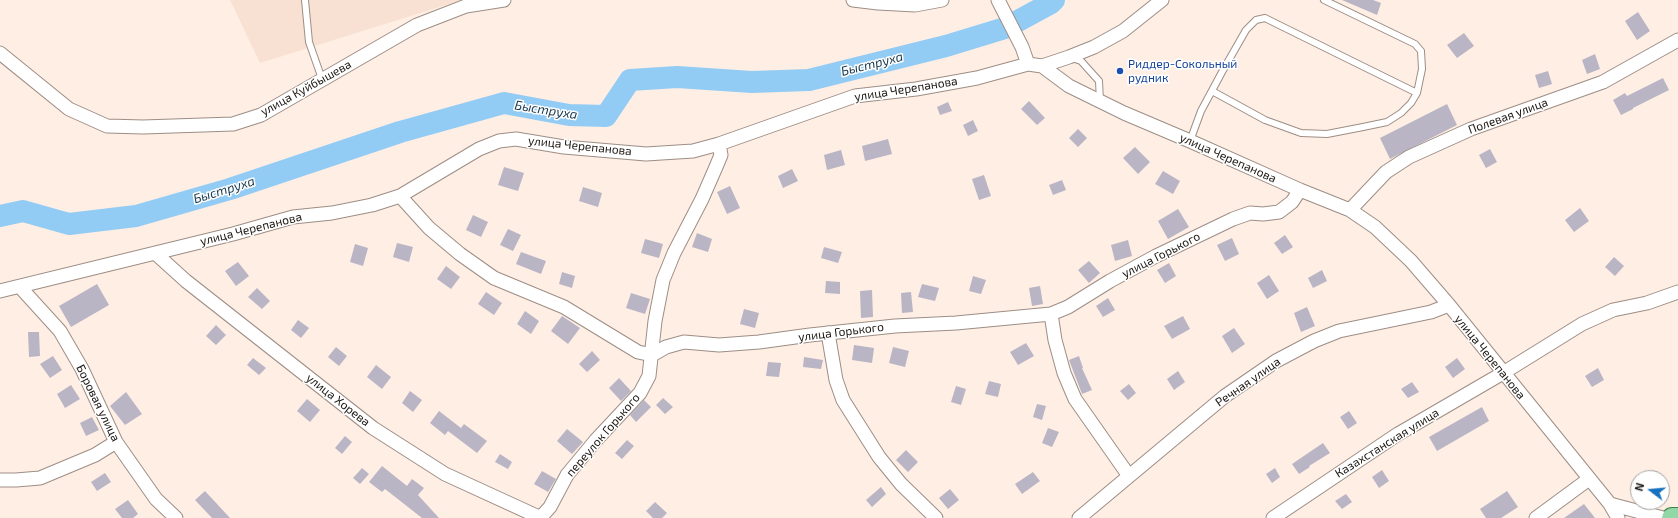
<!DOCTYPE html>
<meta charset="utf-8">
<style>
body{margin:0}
#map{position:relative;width:1678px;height:518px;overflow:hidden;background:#ffeee4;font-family:"Exo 2",sans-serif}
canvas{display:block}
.north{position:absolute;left:1630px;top:470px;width:40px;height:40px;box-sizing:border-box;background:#fff;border:1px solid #a4a2a0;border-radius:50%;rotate:286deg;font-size:11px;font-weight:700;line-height:16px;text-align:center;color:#1b1612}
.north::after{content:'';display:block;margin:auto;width:14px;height:18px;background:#1672bf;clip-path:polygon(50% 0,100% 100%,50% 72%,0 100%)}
</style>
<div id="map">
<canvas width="1678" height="518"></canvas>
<div class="north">N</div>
</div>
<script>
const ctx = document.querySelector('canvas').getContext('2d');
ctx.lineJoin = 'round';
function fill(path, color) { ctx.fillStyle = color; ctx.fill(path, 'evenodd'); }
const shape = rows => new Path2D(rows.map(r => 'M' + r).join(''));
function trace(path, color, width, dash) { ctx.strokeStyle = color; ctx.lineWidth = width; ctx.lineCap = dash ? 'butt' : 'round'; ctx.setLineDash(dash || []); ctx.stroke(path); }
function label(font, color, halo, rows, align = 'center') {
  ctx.font = font + ' "Exo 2",sans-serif'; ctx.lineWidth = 3; ctx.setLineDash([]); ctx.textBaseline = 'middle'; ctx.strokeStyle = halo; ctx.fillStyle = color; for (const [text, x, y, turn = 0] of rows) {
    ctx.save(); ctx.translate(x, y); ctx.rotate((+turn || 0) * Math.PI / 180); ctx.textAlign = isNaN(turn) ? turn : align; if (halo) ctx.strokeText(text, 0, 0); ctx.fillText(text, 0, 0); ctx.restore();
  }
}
fill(shape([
 [230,0,462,0,260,63]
]), '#f8e1d2');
trace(shape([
 [0,216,23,211,69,224,136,216,230,189,400,132,504,103,569,115,606,116,630,80,677,77,752,82,809,80,946,46,1005,28,1051,3,1054,0]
]), '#92ccf5', 22);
fill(shape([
 [1342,0,1373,0,1381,3,1377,15],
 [1638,12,1650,31,1637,40,1625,21],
 [1464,33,1474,46,1457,58,1447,45],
 [1595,54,1600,69,1587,74,1582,60],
 [1548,71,1552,84,1539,88,1535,75],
 [1663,78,1669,90,1633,108,1633,109,1621,115,1613,100,1625,93,1627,96],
 [1029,101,1045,118,1037,125,1021,109],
 [948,102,952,111,940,115,937,107],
 [1447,104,1457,125,1390,159,1380,138],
 [973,120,978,131,968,136,963,125],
 [1078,129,1087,138,1078,147,1069,138],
 [888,139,892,154,865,161,862,146],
 [1135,147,1150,162,1138,174,1123,158],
 [1490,149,1497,162,1486,168,1479,155],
 [841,150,845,165,827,170,824,155],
 [504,167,524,173,518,191,498,185],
 [792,169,798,181,783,188,778,176],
 [1163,171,1180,181,1173,194,1155,184],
 [984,175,991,196,979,200,972,179],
 [1062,180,1066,190,1053,195,1049,185],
 [730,186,740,208,727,214,717,192],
 [583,187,602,193,598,207,579,201],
 [1580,208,1589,221,1574,232,1565,220],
 [1178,209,1189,227,1168,239,1158,221],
 [473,215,488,222,481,237,466,230],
 [508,229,521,235,513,251,500,245],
 [697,233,712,239,708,252,692,247],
 [1285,235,1293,247,1282,254,1274,243],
 [1232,238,1239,254,1225,261,1217,245],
 [645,239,663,244,659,258,641,253],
 [1128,240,1132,256,1115,261,1111,245],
 [397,243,413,247,409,262,393,257],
 [355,244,368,248,363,266,350,262],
 [824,247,842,252,838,263,821,258],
 [521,252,546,261,541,274,516,264],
 [1614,257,1624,266,1615,276,1605,267],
 [1089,261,1100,273,1089,283,1078,270],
 [238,262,249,276,236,286,225,271],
 [1169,263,1176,276,1165,283,1157,270],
 [446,266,460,277,451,289,437,279],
 [1322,270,1327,281,1313,288,1308,278],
 [562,272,575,276,572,288,559,284],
 [1269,275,1279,291,1267,299,1257,283],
 [973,276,986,280,981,294,969,291],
 [826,281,840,282,840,294,825,293],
 [97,284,109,305,71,327,59,306],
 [922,284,939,288,935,301,918,297],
 [1040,286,1043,304,1032,306,1029,288],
 [257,288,270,301,262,309,248,297],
 [872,290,873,317,861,318,860,291],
 [486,292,502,303,494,315,478,304],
 [911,292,913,312,902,313,901,293],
 [631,293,650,299,645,314,626,308],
 [1108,298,1115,310,1103,317,1096,306],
 [1307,307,1315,326,1301,332,1294,313],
 [744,309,759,313,755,328,740,324],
 [525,311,539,321,531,334,517,324],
 [562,316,580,328,568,344,551,331],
 [1183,316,1190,329,1172,339,1164,326],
 [298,320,309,328,301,338,291,330],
 [216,325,226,335,216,345,206,336],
 [1234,328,1245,344,1232,353,1222,336],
 [28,332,39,332,40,356,29,357],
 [1026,343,1034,356,1018,365,1010,352],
 [854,345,874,348,872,363,852,360],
 [336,347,347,356,339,366,328,357],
 [893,347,909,351,905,367,889,363],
 [592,351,600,360,587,372,579,364],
 [53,356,62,370,50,378,40,364],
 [1079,356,1083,368,1082,368,1092,390,1082,394,1069,360],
 [804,357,823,360,821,369,803,367],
 [253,358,266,368,259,375,247,365],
 [1457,358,1465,369,1453,378,1445,367],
 [768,362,781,363,779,377,766,376],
 [376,365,391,377,382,389,367,377],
 [1598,368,1604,380,1592,387,1585,376],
 [1178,371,1185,382,1174,390,1167,379],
 [619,378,631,391,621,401,609,388],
 [989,381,1001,384,998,397,985,394],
 [1412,382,1419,392,1408,398,1401,389],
 [1129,384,1136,393,1128,400,1120,391],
 [71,385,80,399,65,408,57,394],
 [956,386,966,389,961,405,951,402],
 [410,391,422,400,413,412,402,403],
 [126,392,142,414,125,425,110,406],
 [663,398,673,407,665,414,656,405],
 [307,399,320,410,310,422,297,411],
 [644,400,651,407,636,422,630,415],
 [1037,404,1046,406,1042,420,1033,417],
 [1482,407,1489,421,1437,451,1429,437],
 [439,411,461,428,464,424,487,441,477,453,448,431,445,435,430,423],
 [1349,411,1357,423,1348,429,1340,417],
 [92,417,99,430,86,436,80,423],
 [1048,428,1059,432,1052,447,1042,443],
 [567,429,583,442,572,454,557,441],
 [345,436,352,442,342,454,335,448],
 [627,440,634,446,622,459,615,453],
 [1323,443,1330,453,1309,466,1310,467,1299,474,1292,464],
 [906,450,918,462,908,472,896,460],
 [500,454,512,462,508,469,495,462],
 [382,466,407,486,412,479,424,488,418,495,439,518,422,518,385,489,382,492,369,482],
 [362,468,369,474,360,484,353,478],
 [1275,468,1280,477,1272,483,1266,474],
 [1382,470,1389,481,1379,488,1372,477],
 [542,471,556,479,548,492,534,484],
 [1033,472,1040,481,1022,494,1015,484],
 [105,473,111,482,97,491,91,482],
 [881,487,886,494,872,507,866,500],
 [950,489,959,500,948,509,939,498],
 [205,491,230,518,212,518,195,500],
 [1507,491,1518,507,1501,518,1486,518,1480,509],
 [1346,494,1352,502,1342,509,1335,501],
 [128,500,138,514,133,518,122,518,115,509],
 [655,502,667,513,662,518,653,518,646,511],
 [1584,504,1595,518,1564,518]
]), '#b9b5c5');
const lane = shape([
 [305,0,309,42,322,79],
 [1072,58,1081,61,1099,81,1100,101],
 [1212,91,1265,120,1301,133,1327,134,1363,127,1387,122,1401,113,1411,103,1417,93,1422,69,1421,51,1415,44,1324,0],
 [1190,141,1201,111,1222,72,1246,30,1256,20,1265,18,1277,24,1417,93]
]);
const street = shape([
 [853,0,878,3,915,5,942,0],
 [998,0,1022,47,1028,64],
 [0,53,69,109,107,126,143,127,233,124,261,115,417,25,466,6,504,0],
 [1042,66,1069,57,1094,47,1123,31,1162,0],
 [400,196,429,228,460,254,494,278,564,307,638,352,652,355,666,347,684,342,719,345,759,342,810,335,895,326,956,323,1051,314,1068,307,1110,281,1156,256,1233,219,1250,213,1263,214,1279,212,1292,202,1300,190],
 [1350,210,1386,172,1409,157,1471,129,1603,82,1678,40],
 [155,253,186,281,373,428,445,474,541,518],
 [20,287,60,331,82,369,116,442,156,499,176,518],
 [0,291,233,234,293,217,332,213,372,205,400,196,479,149,499,141,516,139,564,147,646,154,693,151,719,144,855,96,916,89,977,78,1028,64,1042,66,1069,86,1124,113,1190,141,1300,190,1350,210,1375,227,1411,261,1449,305,1610,504],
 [1051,314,1055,340,1064,373,1075,399,1129,476],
 [828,333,836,380,843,400,879,457,901,484,936,518],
 [0,480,16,480,40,478,95,455,116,442],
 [540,518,550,507,567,475,596,440,640,393,649,376,655,321,663,280,674,253,702,199,716,167,721,155,719,144],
 [1079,518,1225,396,1276,361,1314,341,1339,331,1431,312,1449,305],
 [1273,518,1398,434,1503,373,1582,324,1613,310,1647,303,1678,292],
 [1536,518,1589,479],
 [1618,518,1610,504,1663,518]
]);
const primary = shape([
 [1672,518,1678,518]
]);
trace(lane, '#9d8e85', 8);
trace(street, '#9d8e85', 15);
trace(primary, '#39824b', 22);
trace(lane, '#fff', 6);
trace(street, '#fff', 13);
trace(primary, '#92d7a6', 20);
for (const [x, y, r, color] of [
 [1120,71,4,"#1a4fb4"]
]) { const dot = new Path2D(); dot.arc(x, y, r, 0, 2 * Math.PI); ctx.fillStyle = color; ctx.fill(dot); trace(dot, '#fff', 1.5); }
label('12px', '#164399', '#fff', [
 ["Риддер-Сокольный",1128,64],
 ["рудник",1128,78]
], 'left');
label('12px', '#1b1612', '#fff', [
 ["улица Куйбышева",306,88,-29],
 ["улица Черепанова",906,89,-9],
 ["Полевая улица",1508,116,-20],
 ["улица Черепанова",580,146,6],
 ["улица Черепанова",1228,158,24],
 ["улица Черепанова",251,229,-14],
 ["улица Горького",1161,255,-27],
 ["улица Горького",841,332,-7],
 ["улица Черепанова",1490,357,51],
 ["Речная улица",1248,382,-35],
 ["улица Хорева",338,400,38],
 ["Боровая улица",98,403,64],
 ["переулок Горького",603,435,-49],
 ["Казахстанская улица",1387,443,-32]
]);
label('italic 13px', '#18384d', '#fff', [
 ["Быструха",872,64,-14],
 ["Быструха",546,110,9],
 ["Быструха",224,190,-17]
]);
</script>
